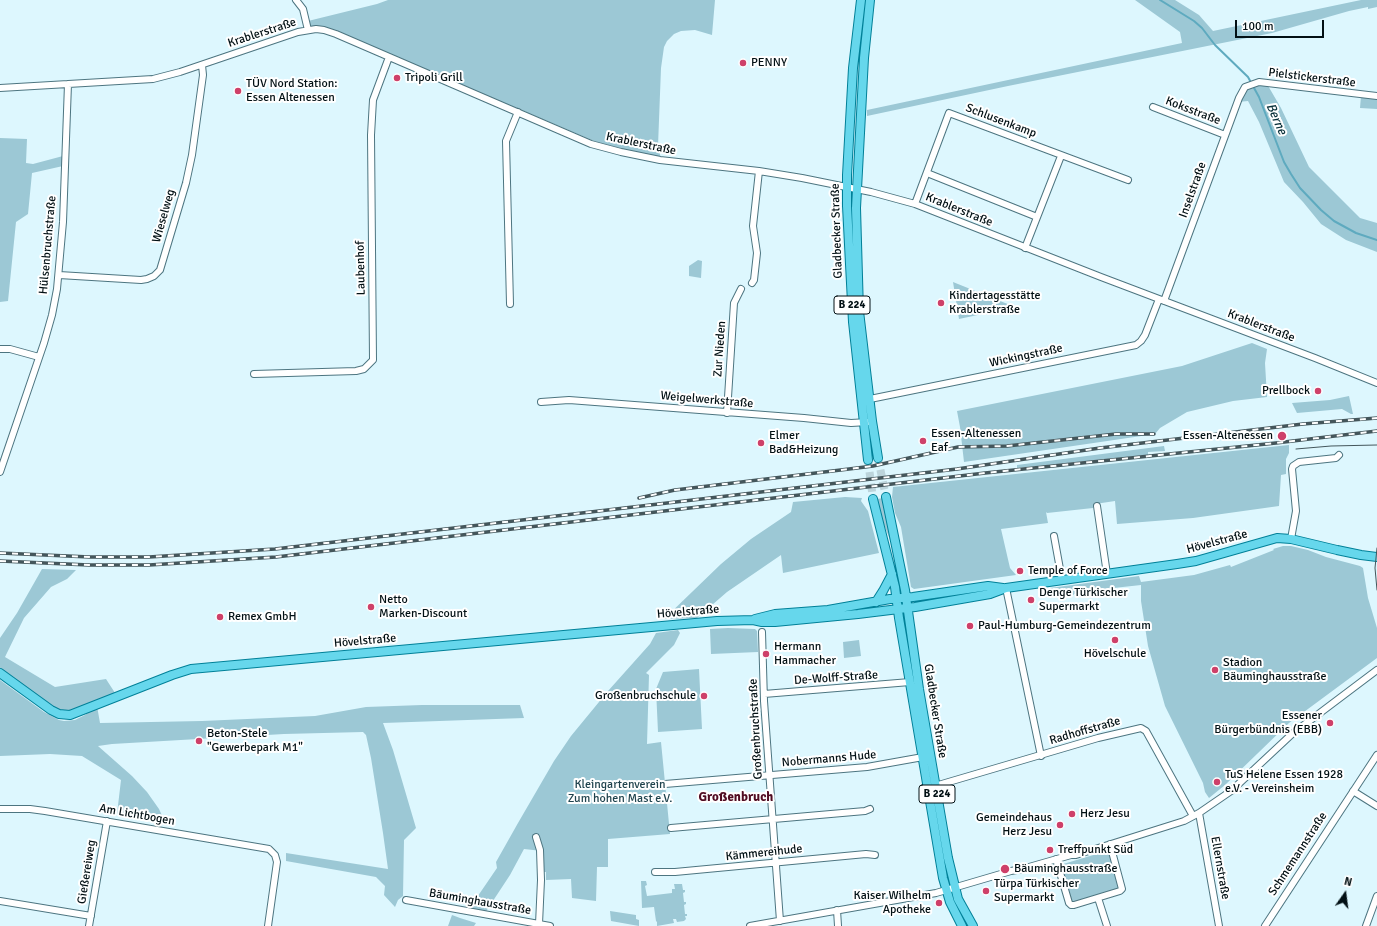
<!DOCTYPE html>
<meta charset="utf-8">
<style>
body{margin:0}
#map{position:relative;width:1377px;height:926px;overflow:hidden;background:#ddf7fe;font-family:Signika,sans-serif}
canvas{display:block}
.north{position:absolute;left:1325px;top:874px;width:40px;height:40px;-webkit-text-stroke:3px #fff;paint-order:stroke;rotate:14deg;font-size:11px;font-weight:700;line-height:16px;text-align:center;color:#021014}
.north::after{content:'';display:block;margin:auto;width:14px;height:18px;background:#021014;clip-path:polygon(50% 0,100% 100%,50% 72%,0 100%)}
.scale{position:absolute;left:1235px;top:20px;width:89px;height:18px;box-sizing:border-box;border:2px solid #021014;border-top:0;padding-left:5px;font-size:12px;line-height:14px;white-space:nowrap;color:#021014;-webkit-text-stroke:3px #fff;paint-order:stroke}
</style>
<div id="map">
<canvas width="1377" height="926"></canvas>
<div class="north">N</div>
<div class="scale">100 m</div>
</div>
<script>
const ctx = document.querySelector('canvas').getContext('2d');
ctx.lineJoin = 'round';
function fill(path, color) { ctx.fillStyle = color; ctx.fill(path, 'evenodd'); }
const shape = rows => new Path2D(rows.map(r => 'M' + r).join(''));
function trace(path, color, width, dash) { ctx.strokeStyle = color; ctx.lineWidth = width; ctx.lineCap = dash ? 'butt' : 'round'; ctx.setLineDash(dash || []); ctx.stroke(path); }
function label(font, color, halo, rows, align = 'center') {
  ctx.font = font + ' Signika,sans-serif'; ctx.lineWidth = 4; ctx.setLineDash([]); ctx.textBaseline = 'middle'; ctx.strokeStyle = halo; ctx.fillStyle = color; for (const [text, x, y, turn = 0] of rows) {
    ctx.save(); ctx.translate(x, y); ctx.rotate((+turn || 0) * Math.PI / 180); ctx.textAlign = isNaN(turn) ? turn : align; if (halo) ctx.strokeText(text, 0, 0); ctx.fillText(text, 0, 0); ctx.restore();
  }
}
fill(shape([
 [388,0,715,0,712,35,695,30,681,31,674,34,667,41,664,47,661,68,658,146,661,159,594,141,392,55,338,33,309,28,308,21,377,4],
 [1135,0,1175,0,1199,15,1213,31,1361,0,1377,0,1377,7,1368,9,1368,7,1349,11,1272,33,1008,86,867,116,867,110,1182,43,1180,32],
 [1256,83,1261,86,1267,84,1281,108,1309,167,1360,218,1377,223,1377,252,1346,240,1321,224,1303,202,1284,182,1259,122,1248,101,1238,102,1242,92],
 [1361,96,1377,97,1377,109,1360,108],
 [0,138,27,139,26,163,33,164,63,156,63,166,32,173,28,214,16,222,8,301,0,302],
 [698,260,702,261,701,278,689,276,689,266],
 [953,282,1015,307,959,319],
 [1252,343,1267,349,1265,363,1267,397,1233,401,1187,412,1160,428,1155,434,964,462,960,427,957,411,1182,366],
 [1349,396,1353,414,1351,414,1342,409,1297,413,1292,403,1330,400],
 [1289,445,1289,453,1286,459,1286,474,1281,475,1279,506,1193,518,1117,524,1115,501,1095,504,1093,508,1047,513,1046,512,1048,523,1001,529,1010,568,1016,575,914,589,911,587,901,527,895,513,892,497,893,487],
 [1164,446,1165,451,1148,452,1148,455,1017,468,1017,465],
 [845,497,862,498,861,501,868,511,879,553,783,573,781,555,727,592,697,618,664,619,721,564,751,539,791,512,793,502],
 [883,498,892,545,883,522,877,499],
 [1283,546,1291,546,1308,550,1326,557,1360,566,1363,568,1368,598,1377,628,1377,658,1289,723,1225,785,1209,798,1205,792,1203,783,1165,706,1148,646,1141,601,1141,585,1077,592,1073,595,1052,597,1050,588,1139,576,1141,582,1194,575,1230,565,1231,567,1274,550,1273,549],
 [42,569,76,570,67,579,51,587,24,618,5,657,55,687,106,679,117,696,73,714,59,713,0,672,0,638,17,613],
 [728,628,755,629,757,631,758,652,711,654,710,629],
 [678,630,680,633,674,645,646,673,649,675,647,744,661,742,670,834,608,839,608,867,597,867,596,901,572,898,571,879,546,880,546,872,542,872,542,851,524,849,510,875,485,913,469,909,497,868,496,862,518,823,554,761,571,736,608,691,650,644,656,633],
 [859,640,861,656,844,658,843,642],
 [699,669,702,729,658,732,656,689,663,672],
 [0,680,44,712,59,720,64,721,75,720,85,715,97,706,100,723,202,721,315,716,366,707,422,705,520,705,524,718,383,723,393,750,416,828,404,840,403,896,398,900,395,907,384,895,385,886,376,877,286,861,286,853,388,869,383,833,371,758,366,735,363,732,284,734,112,744,98,746,132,776,147,792,159,809,166,824,117,814,121,780,82,756,50,754,0,756],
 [1110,850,1120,886,1118,890,1073,903,1070,901,1060,865],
 [641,881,646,881,647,885,645,886,647,896,672,893,672,889,675,889,674,884,682,884,683,890,685,890,685,892,683,893,684,902,686,902,686,904,684,905,685,914,687,914,687,916,685,916,686,919,684,921,677,922,676,919,673,919,674,923,657,926,657,922,656,921,654,907,642,908],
 [610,911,636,915,636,919,639,920,639,926,611,921],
 [452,915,460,918,476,923,474,926,448,926]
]), '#9cc8d5');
trace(shape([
 [1160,0,1194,21,1202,28,1215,45,1248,77,1259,97,1284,162,1291,174,1300,188,1321,210,1334,221,1356,233,1377,240]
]), '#5eaabf', 2);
trace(shape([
 [878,458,886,497],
 [868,460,873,499]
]), '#bcd4db', 8, [8, 4]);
const minor = shape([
 [296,0,303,9,308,30],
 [0,88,153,79,180,72,298,32,316,29,324,30,336,34,591,144,621,152,660,160,759,171,802,178,871,192,915,204,1101,277,1315,358,1377,383],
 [1153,107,1225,135],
 [927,173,1037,217],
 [915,204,949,113,1128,180],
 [1025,248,1061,156],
 [59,275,141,280,147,279,154,276,160,270,186,183,192,155,203,75,202,65],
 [752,283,754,280,757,253,753,226,759,171],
 [1164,301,1239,98,1245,87,1259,82,1377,96],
 [510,304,506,141,518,112],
 [0,349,10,349,39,357],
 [254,374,356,371,364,369,373,360,371,135,373,100,389,57],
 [870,399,1136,345,1141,341,1145,335,1159,299],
 [541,402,569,400,804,418,851,423,868,422],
 [727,413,734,303,741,289],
 [0,472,44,343,52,315,57,289,63,222,68,84],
 [1097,506,1107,574],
 [1054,536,1062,580],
 [1291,539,1296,511,1292,469,1293,466,1299,462,1336,458,1339,455],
 [1006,588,1041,756],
 [762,632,764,701,780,921],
 [764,694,910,682],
 [665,784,867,767,923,757],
 [935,786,1098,738,1141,728,1146,731,1193,816],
 [1353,791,1377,806],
 [0,809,30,809,45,811,269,849,275,855,277,862,268,926],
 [1199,813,1219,926],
 [671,828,865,811,870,809],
 [536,837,540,850,541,880,539,924],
 [1056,859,1069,903,1071,905,1074,905,1120,891,1122,889,1110,844],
 [655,872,675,872,866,854,875,855],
 [1098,898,1107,926],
 [406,900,550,926],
 [0,901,91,916],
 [837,910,838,926],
 [89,926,107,821],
 [750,926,936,893,1011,871,1022,869,1071,855,1076,855,1184,821,1199,813,1231,791,1292,734,1377,670],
 [1265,926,1377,755],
 [1366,926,1377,896]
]);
const major = shape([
 [861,0,853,68,847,175,847,206,853,322,868,460],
 [870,0,864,58,856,208,859,311,872,421,878,458],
 [886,497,905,590,919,689,948,858,958,899,973,926],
 [873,499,895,587,899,618,943,878,950,902,962,926],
 [876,602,883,591,892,574],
 [755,619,775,614,828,610,890,599,913,597,988,586,1003,588],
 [0,673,51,710,59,714,70,715,172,675,191,669,717,621,753,620,762,622,775,622,858,614,915,607,990,594,1006,588,1177,564,1196,561,1277,538,1291,539,1337,550,1361,555,1377,557]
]);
trace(minor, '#4d7580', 8);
trace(major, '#018098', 10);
trace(minor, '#fff', 6);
trace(major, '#66d7ec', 8);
trace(shape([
 [1296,449,1331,446,1377,445],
 [1377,548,1375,568,1377,590]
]), '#44565b', 1);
const rail = shape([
 [639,498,675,490,849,469,873,466,958,447,1007,446,1116,434,1154,434],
 [0,553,90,557,149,557,275,549,957,469,1100,448,1303,424,1377,418],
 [0,561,89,565,149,565,276,557,985,473,1276,443,1377,431]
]);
trace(rail, '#44565b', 3.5);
trace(rail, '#fff', 2, [6]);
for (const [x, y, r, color] of [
 [743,63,4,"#ce4069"],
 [397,78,4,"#ce4069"],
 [238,91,4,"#ce4069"],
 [941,303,4,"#ce4069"],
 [1318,391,4,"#ce4069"],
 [1282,436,5,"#ce4069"],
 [923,441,4,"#ce4069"],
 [761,443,4,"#ce4069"],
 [1020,571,4,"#ce4069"],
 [1031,600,4,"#ce4069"],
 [371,607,4,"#ce4069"],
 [220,617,4,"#ce4069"],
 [970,626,4,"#ce4069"],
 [1115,640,4,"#ce4069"],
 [766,654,4,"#ce4069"],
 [1215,670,4,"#ce4069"],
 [704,696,4,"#ce4069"],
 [1330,723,4,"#ce4069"],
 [199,741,4,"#ce4069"],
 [1217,782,4,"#ce4069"],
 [1072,814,4,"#ce4069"],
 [1060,825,4,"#ce4069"],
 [1050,850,4,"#ce4069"],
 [1005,869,5,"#ce4069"],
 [986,891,4,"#ce4069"],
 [939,903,4,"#ce4069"]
]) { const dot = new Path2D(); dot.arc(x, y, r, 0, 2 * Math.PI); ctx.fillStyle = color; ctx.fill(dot); trace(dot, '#fff', 1.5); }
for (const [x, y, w] of [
 [852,305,36],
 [937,794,36]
]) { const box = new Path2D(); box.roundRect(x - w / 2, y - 9, w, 18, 3); ctx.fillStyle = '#fff'; ctx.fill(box); trace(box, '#021014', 1); }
label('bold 11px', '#021014', null, [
 ["B 224",852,305],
 ["B 224",937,794]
]);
label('12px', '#021014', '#fff', [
 ["Krablerstraße",262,33,-18],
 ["Pielstickerstraße",1312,78,7],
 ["Koksstraße",1193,111,21],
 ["Schlusenkamp",1001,121,21],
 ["Krablerstraße",641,144,12],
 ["Inselstraße",1193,190,-70],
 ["Krablerstraße",959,210,22],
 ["Wieselweg",164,216,-74],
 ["Gladbecker Straße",837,231,-92],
 ["Hülsenbruchstraße",48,245,-85],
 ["Laubenhof",361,268,-91],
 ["Krablerstraße",1261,326,21],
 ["Zur Nieden",720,349,-86],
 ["Wickingstraße",1026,356,-12],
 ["Weigelwerkstraße",707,400,5],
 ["Hövelstraße",1217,542,-15],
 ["Hövelstraße",688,612,-5],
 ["Hövelstraße",365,641,-5],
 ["De-Wolff-Straße",836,678,-4],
 ["Gladbecker Straße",935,711,81],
 ["Großenbruchstraße",756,729,-93],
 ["Radhoffstraße",1085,731,-16],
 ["Nobermanns Hude",829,759,-5],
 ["Am Lichtbogen",137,815,10],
 ["Kämmereihude",764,853,-6],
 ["Schmemannstraße",1298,854,-57],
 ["Ellernstraße",1220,868,80],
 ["Gießereiweg",87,872,-81],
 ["Bäuminghausstraße",480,902,10]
]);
label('12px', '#021014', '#fff', [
 ["PENNY",751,63],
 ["Tripoli Grill",405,78],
 ["TÜV Nord Station:",246,84],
 ["Essen Altenessen",246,98],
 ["Kindertagesstätte",949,296],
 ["Krablerstraße",949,310],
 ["Prellbock",1310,391,"right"],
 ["Essen-Altenessen",931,434],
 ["Eaf",931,448],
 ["Elmer",769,436],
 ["Bad&Heizung",769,450],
 ["Essen-Altenessen",1273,436,"right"],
 ["Temple of Force",1028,571],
 ["Denge Türkischer",1039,593],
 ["Supermarkt",1039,607],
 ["Netto",379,600],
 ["Marken-Discount",379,614],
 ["Remex GmbH",228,617],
 ["Paul-Humburg-Gemeindezentrum",978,626],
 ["Hermann",774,647],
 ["Hammacher",774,661],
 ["Hövelschule",1115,654,"center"],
 ["Stadion",1223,663],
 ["Bäuminghausstraße",1223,677],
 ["Großenbruchschule",696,696,"right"],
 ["Essener",1322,716,"right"],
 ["Bürgerbündnis (EBB)",1322,730,"right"],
 ["Beton-Stele",207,734],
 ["\"Gewerbepark M1\"",207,748],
 ["TuS Helene Essen 1928",1225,775],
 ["e.V. - Vereinsheim",1225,789],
 ["Herz Jesu",1080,814],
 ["Gemeindehaus",1052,818,"right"],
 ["Herz Jesu",1052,832,"right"],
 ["Treffpunkt Süd",1058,850],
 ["Bäuminghausstraße",1014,869],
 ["Türpa Türkischer",994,884],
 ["Supermarkt",994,898],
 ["Kaiser Wilhelm",931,896,"right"],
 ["Apotheke",931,910,"right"]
], 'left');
label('12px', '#1f434d', '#fff', [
 ["Kleingartenverein",620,785],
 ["Zum hohen Mast e.V.",620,799]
]);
label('italic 13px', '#0a313a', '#fff', [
 ["Berne",1276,119,66]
]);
label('bold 13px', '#510c22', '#fff', [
 ["Großenbruch",736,798]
]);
</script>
